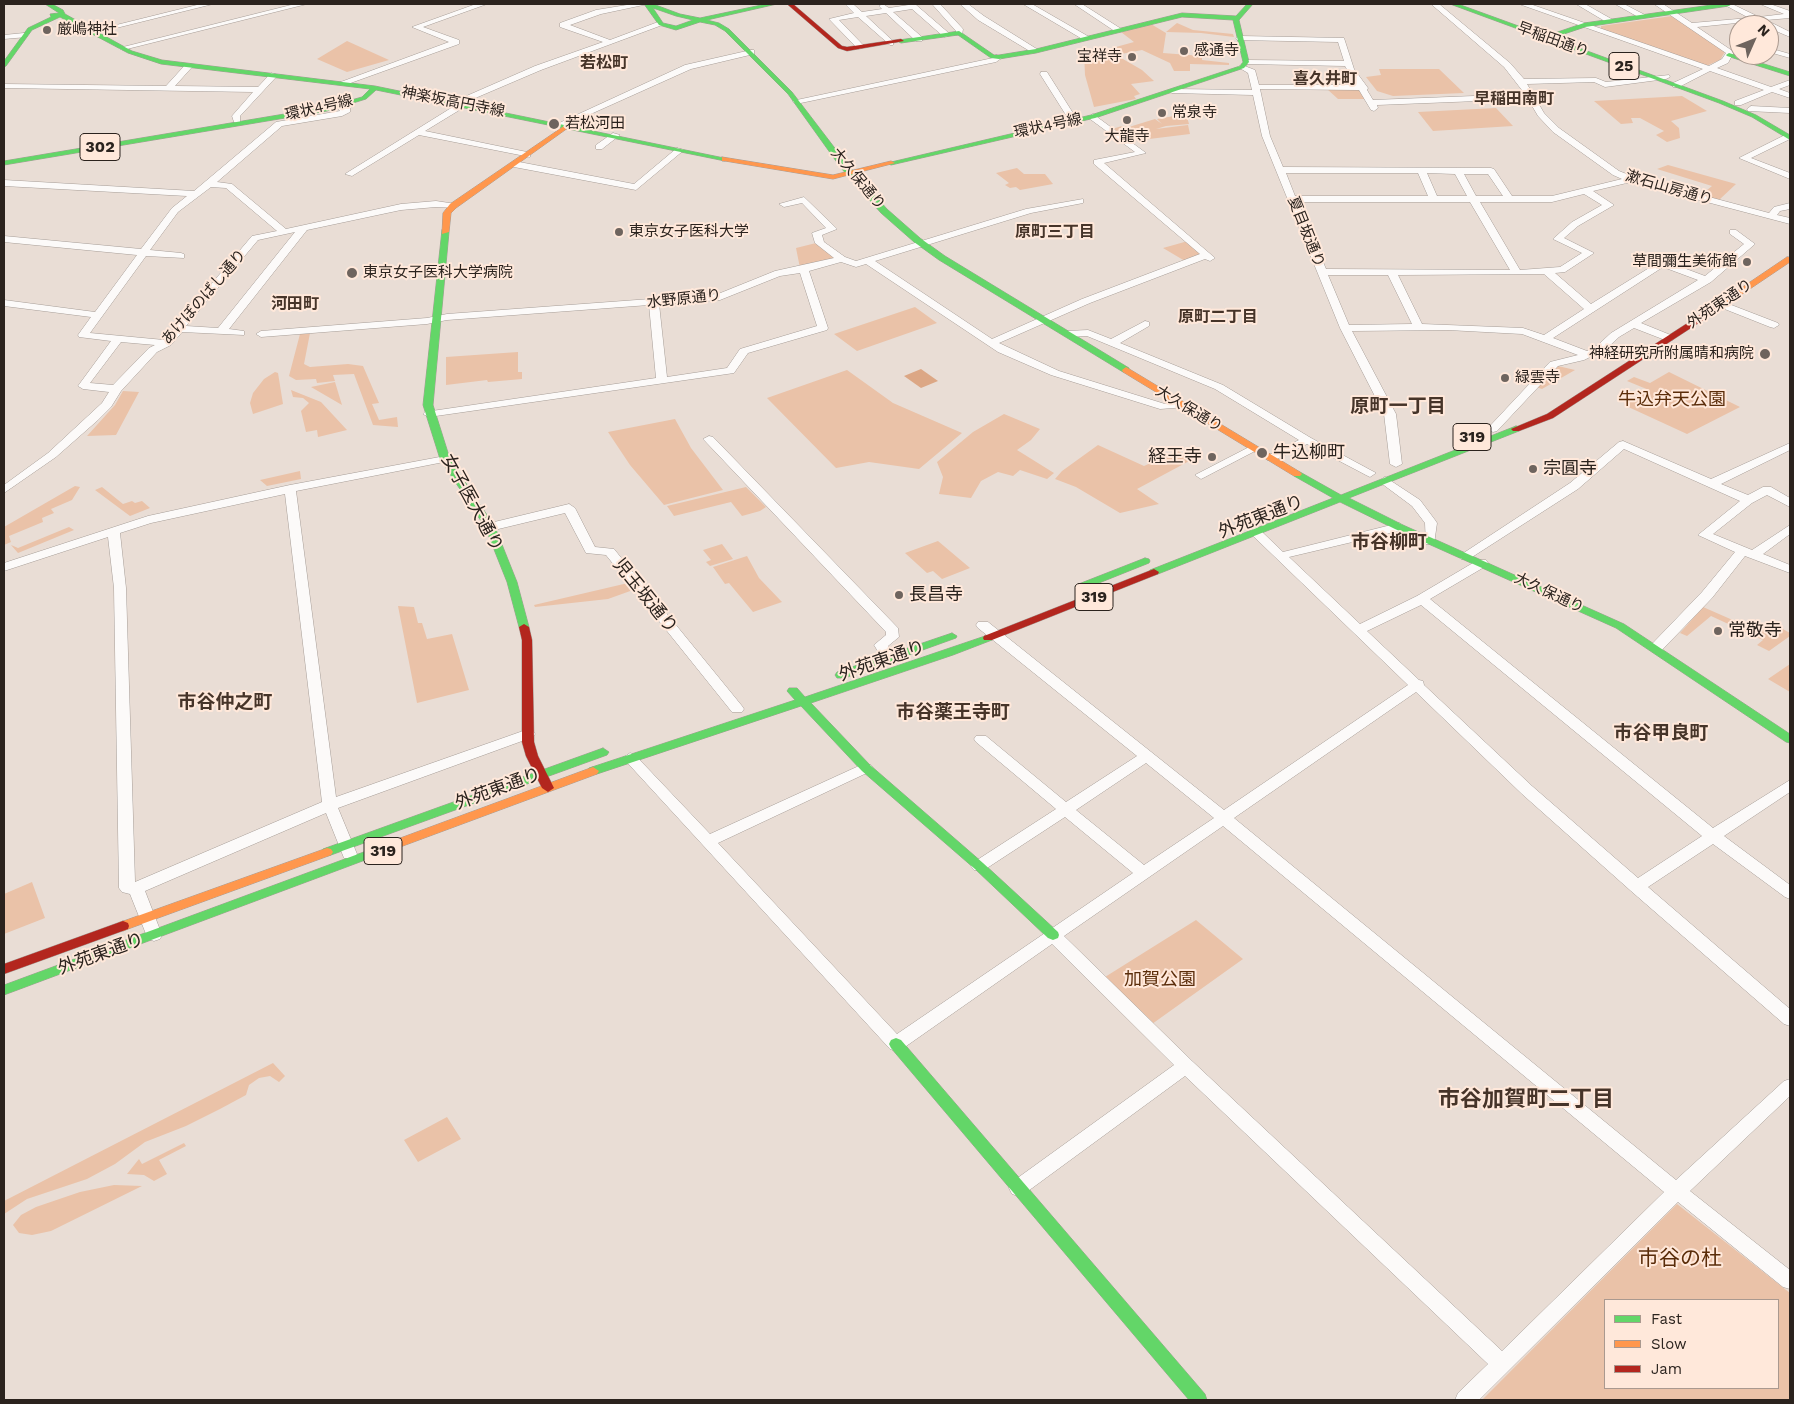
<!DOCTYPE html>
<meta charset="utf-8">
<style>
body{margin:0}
#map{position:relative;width:1794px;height:1404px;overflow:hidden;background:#e9ddd5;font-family:"Work Sans",sans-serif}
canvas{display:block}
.frame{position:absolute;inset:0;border:5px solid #2b231e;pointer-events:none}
.legend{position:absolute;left:1604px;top:1299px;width:175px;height:90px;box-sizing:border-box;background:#ffe8da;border:1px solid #aa998f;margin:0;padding:6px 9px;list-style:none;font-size:15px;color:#2b231e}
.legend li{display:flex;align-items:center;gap:10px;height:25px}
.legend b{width:25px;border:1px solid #aa998f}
.north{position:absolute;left:1729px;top:15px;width:50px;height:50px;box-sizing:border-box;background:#ffe8da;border:1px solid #aa998f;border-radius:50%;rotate:46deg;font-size:14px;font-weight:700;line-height:20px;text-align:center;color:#2b231e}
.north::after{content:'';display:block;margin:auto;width:18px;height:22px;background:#6e645e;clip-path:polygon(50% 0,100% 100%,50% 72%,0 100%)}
</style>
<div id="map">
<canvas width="1794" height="1404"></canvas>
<div class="frame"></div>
<ul class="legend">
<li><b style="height:6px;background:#63d668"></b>Fast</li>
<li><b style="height:6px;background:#ff974d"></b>Slow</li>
<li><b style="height:6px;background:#b3261e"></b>Jam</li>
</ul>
<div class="north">N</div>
</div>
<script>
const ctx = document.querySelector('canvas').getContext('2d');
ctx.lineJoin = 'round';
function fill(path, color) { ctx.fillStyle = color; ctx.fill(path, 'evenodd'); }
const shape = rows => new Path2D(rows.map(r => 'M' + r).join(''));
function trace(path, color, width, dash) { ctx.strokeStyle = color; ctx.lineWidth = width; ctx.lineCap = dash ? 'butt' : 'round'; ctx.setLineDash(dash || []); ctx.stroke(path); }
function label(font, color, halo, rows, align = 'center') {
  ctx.font = font + ' "Work Sans","Noto Sans JP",sans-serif'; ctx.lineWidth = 4; ctx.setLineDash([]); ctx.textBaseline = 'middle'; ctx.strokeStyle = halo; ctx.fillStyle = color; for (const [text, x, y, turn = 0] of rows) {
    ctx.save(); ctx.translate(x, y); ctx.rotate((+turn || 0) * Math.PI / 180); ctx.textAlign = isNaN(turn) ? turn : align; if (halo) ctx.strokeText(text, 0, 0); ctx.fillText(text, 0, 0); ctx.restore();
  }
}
fill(shape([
 [1672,16,1726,50,1720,60,1706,66,1601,29,1601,26],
 [1177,23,1193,30,1233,34,1234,37,1201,33,1166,32],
 [1151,24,1166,33,1163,53,1202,56,1202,60,1229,63,1229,65,1190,64,1190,71,1174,71,1170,63,1142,50,1116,55,1142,70,1154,81,1131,84,1140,94,1134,96,1136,99,1094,107,1085,75,1084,52,1091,51,1094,53,1134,42,1121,32],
 [347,41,389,60,347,72,317,59],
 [1379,69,1439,69,1464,93,1393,96,1377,91,1366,77,1381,75],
 [1327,89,1361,90,1365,99,1338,99],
 [1682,96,1707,111,1671,121,1679,128,1680,138,1667,142,1656,135,1664,131,1640,118,1631,118,1633,123,1621,124,1594,101],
 [1496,108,1513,126,1433,131,1418,112],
 [1174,116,1187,117,1189,124,1166,126,1156,129,1188,125,1190,134,1141,140,1133,134,1122,136,1112,129,1122,126,1129,127,1155,119,1162,124,1157,119],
 [1668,165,1736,184,1719,200,1701,195,1712,186,1657,169],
 [1017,168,1024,174,1045,174,1053,184,1020,190,1016,187,1010,188,1005,185,1009,183,996,173],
 [1188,241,1204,254,1185,261,1163,248],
 [816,243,834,255,834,259,800,268,796,248],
 [915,307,937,323,857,351,834,334],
 [310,333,304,364,310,367,348,364,363,366,379,403,372,404,379,420,397,417,398,427,373,425,354,374,333,375,335,381,317,383,316,379,296,380,289,376,300,334],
 [518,352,518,372,522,372,522,379,488,382,487,380,446,385,446,357],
 [1558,366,1575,370,1542,389,1536,387],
 [847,370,893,403,962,433,919,469,869,462,836,468,767,398],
 [275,372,278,373,283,404,253,414,250,403,253,393,264,379],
 [1669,372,1740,407,1687,434,1624,405,1649,390,1627,381,1634,377,1650,383],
 [335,382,342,405,311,387],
 [291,390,321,402,347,430,318,437,317,430,306,432,301,411,309,403,303,398,293,397],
 [123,391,139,392,116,435,87,436,115,405],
 [1004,414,1040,429,1031,440,1017,450,1054,473,1047,479,1020,470,1013,476,998,472,981,481,971,498,939,494,943,477,937,462,973,432],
 [675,419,691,448,723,490,664,505,630,465,608,432],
 [1098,445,1144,466,1178,451,1193,459,1137,489,1159,504,1120,513,1076,487,1055,479,1062,471],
 [300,471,301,479,267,486,260,480],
 [75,486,80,487,72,500,51,509,54,513,42,518,43,522,9,536,11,542,4,545,4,527],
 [102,487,123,504,132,501,135,503,142,501,150,508,130,516,95,490],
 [746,487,766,507,760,511,742,516,731,502,674,516,667,506],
 [69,527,74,530,18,553,11,545,18,548],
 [938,541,970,568,942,579,933,571,927,573,905,553],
 [722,544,733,559,710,566,706,562,711,560,703,550],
 [747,556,759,578,782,602,753,612,729,583,725,584,713,567],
 [628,583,633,590,608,599,535,607,534,605],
 [398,606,414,607,418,623,422,623,427,639,452,634,469,690,417,703],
 [1703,607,1760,632,1770,622,1790,633,1790,636,1769,651,1757,645,1763,640,1711,616,1687,636,1680,633],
 [1790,664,1790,692,1768,679],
 [32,882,45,918,4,934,4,894],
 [1196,920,1243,959,1152,1024,1105,977],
 [273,1063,285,1076,279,1082,270,1076,259,1078,249,1085,246,1095,220,1109,186,1126,145,1142,115,1164,87,1179,27,1199,4,1214,4,1201],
 [447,1117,461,1139,418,1162,404,1140],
 [184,1143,186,1146,159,1160,167,1174,154,1181,144,1175,127,1174,139,1159,142,1164],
 [114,1185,142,1186,51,1231,32,1235,19,1233,13,1225,21,1215,36,1207,80,1192],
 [1677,1204,1790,1293,1790,1400,1482,1400],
 [1778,1300,1778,1388,1605,1388,1605,1300]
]), '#eac2a8');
fill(shape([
 [921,369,938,381,921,388,904,376]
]), '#dca785');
const street = shape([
 [201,4,213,4,92,34,88,32,201,4],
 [295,4,307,4,123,50,119,48,295,4],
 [476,4,487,4,423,27,459,40,459,44,345,85,338,83,449,42,412,27,476,4],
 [633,4,648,4,601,14,570,25,610,40,658,22,665,24,541,70,466,102,466,106,425,131,527,152,530,153,530,157,419,135,352,176,345,174,456,105,455,101,535,66,603,42,560,27,560,23,596,10,633,4],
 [845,4,853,4,862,12,882,9,879,6,883,4,889,8,915,4,951,35,944,37,912,9,893,12,922,37,922,41,916,41,886,13,866,16,893,41,893,45,890,45,858,17,839,20,865,47,858,49,829,19,854,13,845,4],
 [932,4,940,4,963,29,962,35,956,35,956,31,932,4],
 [960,4,968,4,984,16,1040,51,1033,53,978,20,960,4],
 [1023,4,1032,4,1091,38,1084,40,1023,4],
 [1074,4,1082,4,1123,30,1116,32,1074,4],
 [1431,4,1439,4,1510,63,1524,79,1596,78,1606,82,1669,75,1670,77,1666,79,1605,87,1594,82,1527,84,1544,113,1559,128,1619,171,1634,177,1769,213,1774,207,1790,203,1790,209,1780,211,1777,215,1790,218,1790,224,1631,182,1593,191,1614,205,1578,226,1564,238,1594,253,1565,272,1555,273,1591,304,1662,260,1705,276,1744,244,1730,234,1730,230,1736,230,1755,244,1711,282,1641,323,1673,336,1673,340,1665,340,1634,328,1619,337,1606,349,1584,360,1558,366,1497,431,1493,432,1487,429,1489,427,1550,362,1578,355,1522,334,1448,330,1352,331,1396,414,1402,464,1396,467,1390,464,1384,414,1340,328,1262,136,1253,95,1172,93,1168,91,1172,89,1252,90,1248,73,1238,67,1242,65,1255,70,1259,85,1356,85,1345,66,1246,64,1242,62,1246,60,1344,61,1338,42,1237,40,1236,38,1240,36,1344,38,1354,69,1368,88,1367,90,1373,100,1525,94,1504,67,1431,4],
 [1260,89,1359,90,1371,110,1374,111,1378,108,1377,105,1528,99,1538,116,1553,132,1613,175,1622,179,1552,196,1512,196,1494,169,1491,168,1283,167,1270,136,1260,89],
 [1286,173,1418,173,1428,196,1295,196,1286,173],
 [1427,173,1455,174,1467,196,1437,196,1427,173],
 [1464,174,1488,174,1503,196,1476,196,1464,174],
 [1584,194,1602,205,1572,222,1553,239,1582,253,1560,267,1520,270,1480,202,1552,202,1584,194],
 [1298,202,1470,202,1510,270,1326,269,1298,202],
 [1663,267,1698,280,1611,333,1598,345,1587,351,1553,338,1663,267],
 [1544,274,1584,309,1544,335,1523,328,1422,324,1398,275,1544,274],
 [1328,275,1388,275,1412,324,1349,325,1328,275],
 [1519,4,1530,4,1709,66,1722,59,1726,53,1654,4,1663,4,1692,23,1749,18,1723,4,1732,4,1759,17,1784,14,1760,4,1770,4,1790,11,1790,18,1766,20,1790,32,1790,37,1769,28,1769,25,1756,21,1697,27,1734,52,1728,63,1717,68,1771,87,1790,80,1790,85,1779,89,1790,93,1790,98,1772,92,1741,105,1735,105,1735,101,1764,90,1710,71,1679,87,1673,87,1673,83,1703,69,1519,4],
 [1576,4,1585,4,1615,21,1608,23,1576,4],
 [1615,4,1624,4,1647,16,1640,18,1615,4],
 [24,33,27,33,27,37,4,39,4,35,24,33],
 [1769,48,1790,54,1790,58,1769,52,1769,48],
 [751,50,754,50,754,54,691,69,564,126,557,124,685,65,751,50],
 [996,55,1003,57,996,62,796,104,792,101,993,58,996,55],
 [186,64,193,66,175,86,258,87,271,73,278,75,240,116,240,122,237,123,234,122,232,116,253,92,4,88,4,84,166,86,186,64],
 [1041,72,1047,72,1078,121,1077,123,1071,123,1040,74,1041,72],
 [340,103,350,108,350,112,342,116,282,126,217,182,232,184,286,229,401,204,436,201,456,204,456,208,436,207,401,210,307,230,229,329,244,331,244,335,182,332,171,345,157,352,121,391,111,407,98,420,56,457,4,493,4,485,48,453,102,403,109,392,83,389,78,386,111,341,79,337,78,335,91,317,4,306,4,300,95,312,137,255,4,242,4,236,141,249,172,208,187,196,4,186,4,180,194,191,276,122,340,111,336,106,340,103],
 [211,187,226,188,277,231,252,236,164,340,90,333,146,256,184,258,184,254,181,253,150,250,178,212,211,187],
 [295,232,218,328,186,326,258,240,295,232],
 [121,342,155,345,149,348,113,385,90,383,121,342],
 [1751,106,1790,108,1790,113,1748,111,1747,109,1751,106],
 [1093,114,1146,153,1104,163,1215,258,1210,261,1205,259,1090,303,999,343,1059,371,1165,404,1187,403,1187,407,1160,409,1051,375,998,352,866,264,856,267,841,262,809,271,828,328,827,330,748,353,734,373,429,417,423,414,425,412,656,378,649,305,447,320,427,324,261,337,256,334,261,331,427,318,447,314,718,294,775,271,834,258,815,243,812,233,826,228,802,203,784,207,779,204,804,197,837,229,822,235,824,242,845,257,856,261,1026,209,1083,199,1083,203,1031,213,875,261,992,339,1082,299,1200,254,1094,164,1094,160,1135,152,1090,119,1089,117,1093,114],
 [800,273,817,326,740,349,727,368,667,377,659,304,720,300,780,276,800,273],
 [613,133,620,135,602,149,596,149,596,145,613,133],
 [1785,135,1790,135,1790,139,1751,158,1790,173,1790,179,1739,158,1785,135],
 [677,148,684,150,636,190,514,167,510,164,514,161,634,184,677,148],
 [1721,301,1778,323,1779,325,1774,328,1770,327,1717,306,1716,304,1721,301],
 [1145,321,1149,322,1149,326,1120,343,1223,385,1311,438,1376,473,1370,477,1366,475,1307,444,1275,460,1267,460,1267,456,1299,440,1215,389,1087,336,1067,337,1062,334,1067,331,1088,330,1111,339,1145,321],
 [709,436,713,437,898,628,899,637,888,646,896,658,894,661,884,661,874,645,886,635,886,632,705,441,703,439,709,436],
 [1623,441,1711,479,1790,443,1790,450,1721,484,1748,495,1763,487,1771,487,1790,498,1790,507,1767,495,1752,503,1713,534,1752,550,1790,525,1790,534,1763,554,1790,565,1790,573,1745,556,1712,598,1661,651,1656,652,1651,651,1649,648,1651,645,1702,592,1735,552,1698,535,1740,501,1624,449,1578,489,1469,559,1461,559,1459,556,1570,483,1619,442,1623,441],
 [1253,445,1257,446,1257,450,1205,477,1201,479,1195,475,1253,445],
 [445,456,449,457,449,461,296,491,336,797,523,731,533,731,535,734,533,737,338,808,357,854,354,858,344,858,326,813,145,891,162,935,160,939,154,941,148,939,130,894,122,892,119,888,114,588,108,537,4,571,4,563,148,516,290,485,445,456],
 [285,494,322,802,135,882,126,588,120,533,151,523,285,494],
 [1385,477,1420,500,1435,520,1437,523,1434,544,1426,544,1425,523,1412,506,1381,483,1379,481,1385,477],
 [569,504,575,508,595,547,614,549,742,706,744,709,742,712,732,712,606,555,586,553,565,513,490,531,484,527,486,524,569,504],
 [1399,523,1405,527,1403,530,1289,557,1360,624,1417,596,1478,560,1486,560,1488,563,1486,566,1430,599,1713,828,1790,780,1790,792,1724,836,1790,885,1790,899,1785,897,1713,844,1648,887,1790,1009,1790,1026,1784,1024,1631,891,1522,794,1416,692,1234,818,1676,1180,1784,1081,1790,1079,1790,1096,1690,1191,1790,1270,1790,1289,1783,1287,1678,1202,1479,1400,1455,1400,1458,1393,1488,1364,1185,1076,1024,1194,1018,1196,1012,1194,1009,1188,1012,1182,1174,1065,1052,944,902,1049,896,1051,890,1049,623,758,630,753,635,755,710,834,861,765,871,765,873,768,871,771,718,843,897,1034,1133,873,1065,817,984,870,974,870,971,866,974,862,1056,809,976,742,974,739,976,736,986,736,1066,802,1137,756,978,628,976,625,978,622,988,622,1224,810,1408,685,1249,532,1255,528,1259,529,1283,552,1399,523],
 [1421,605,1702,836,1638,878,1532,786,1424,685,1423,681,1419,680,1367,631,1421,605],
 [1146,763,1214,818,1144,865,1076,810,1146,763],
 [1223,826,1664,1192,1502,1351,1192,1061,1064,936,1223,826]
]);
const fast = shape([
 [45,4,52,4,63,10,65,14,132,51,162,60,375,86,729,159,725,161,376,90,366,99,327,111,4,165,4,161,326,107,362,97,370,89,161,64,128,53,60,17,32,30,6,66,4,67,4,61,28,28,51,17,50,14,59,13,45,4],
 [644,4,653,4,680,14,700,18,766,4,777,4,707,20,719,23,729,29,792,92,847,164,887,209,920,238,945,256,1129,368,1129,372,1123,372,939,260,914,242,881,213,841,168,788,94,725,31,715,25,700,22,676,30,659,25,644,4],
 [653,8,676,16,693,20,676,26,663,23,653,8],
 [1247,4,1253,4,1239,20,1249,62,1244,68,1095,118,891,165,887,163,1091,115,1240,66,1243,62,1233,20,1182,17,1036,53,999,59,991,58,958,35,901,43,899,42,899,40,959,31,994,55,999,55,1036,49,1182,13,1236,16,1247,4],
 [1450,4,1458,4,1546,36,1584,23,1718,4,1732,4,1729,6,1585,27,1552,38,1723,101,1756,115,1790,135,1790,140,1752,117,1719,103,1450,4],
 [1729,53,1790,72,1790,76,1727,56,1726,55,1729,53],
 [442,230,449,232,433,405,450,459,495,527,517,582,529,627,524,630,519,627,507,582,485,527,440,459,423,405,442,230],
 [1516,426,1519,427,1519,431,1349,498,1403,525,1624,624,1790,734,1790,743,1786,742,1616,628,1395,529,1340,502,1158,574,1154,575,1149,572,1150,570,1333,498,1294,476,1294,472,1300,472,1341,495,1516,426],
 [1145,558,1149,559,1150,561,1149,563,1084,589,1076,589,1075,587,1076,585,1145,558],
 [952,633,957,636,956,638,845,678,837,678,835,675,837,672,952,633],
 [988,635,992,636,993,638,992,640,953,655,811,703,870,765,983,863,1058,932,1059,935,1058,938,1053,940,1048,938,975,869,862,771,801,706,597,774,589,774,587,771,589,768,795,700,787,691,789,688,797,688,805,697,988,635],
 [603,748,609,752,607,755,331,855,327,856,323,855,321,852,323,849,603,748],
 [388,843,392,844,394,847,392,850,4,995,4,985,388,843],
 [896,1038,901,1040,1205,1394,1207,1400,1189,1400,891,1048,889,1044,891,1040,896,1038]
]);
const slow = shape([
 [567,124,572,125,456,208,451,213,449,232,442,234,443,213,450,204,567,124],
 [722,157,833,175,891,161,895,163,833,179,725,161,722,161,722,157],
 [1787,257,1790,257,1790,262,1720,309,1717,310,1713,307,1787,257],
 [1126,367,1300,472,1302,474,1300,476,1294,476,1123,372,1122,370,1126,367],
 [593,767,599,771,597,774,392,850,388,851,384,850,382,847,384,844,593,767],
 [327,848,331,849,333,852,331,855,128,929,123,931,118,929,117,926,118,923,327,848]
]);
const jam = shape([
 [787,4,793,4,842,46,847,47,901,39,904,41,847,51,838,48,787,4],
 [1717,304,1721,307,1720,309,1553,418,1519,431,1513,431,1511,429,1547,414,1717,304],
 [1154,569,1159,572,1158,574,992,640,984,640,983,638,984,636,1154,569],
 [524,624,529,627,532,640,534,742,538,756,554,788,548,792,542,788,526,756,522,742,522,640,519,627,524,624],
 [123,921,128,923,129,926,128,929,4,974,4,964,123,921]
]);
trace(street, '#a69d97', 1);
trace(fast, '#a69d97', 1);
trace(slow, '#a69d97', 1);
trace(jam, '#a69d97', 1);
fill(street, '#fcfaf9');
fill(fast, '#63d668');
fill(slow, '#ff974d');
fill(jam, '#b3261e');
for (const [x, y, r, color] of [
 [47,30,5,"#6e645e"],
 [1184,51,5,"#6e645e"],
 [1132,57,5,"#6e645e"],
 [1162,113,5,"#6e645e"],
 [1127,120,5,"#6e645e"],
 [554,124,6,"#6e645e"],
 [619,232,5,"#6e645e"],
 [1747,262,5,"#6e645e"],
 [352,273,6,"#6e645e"],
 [1765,354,6,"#6e645e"],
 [1505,378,5,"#6e645e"],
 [1262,453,6,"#6e645e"],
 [1212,457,5,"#6e645e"],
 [1533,469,5,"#6e645e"],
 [899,595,5,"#6e645e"],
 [1718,631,5,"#6e645e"]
]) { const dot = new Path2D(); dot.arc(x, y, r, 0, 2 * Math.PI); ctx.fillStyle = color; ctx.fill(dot); trace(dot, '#ffe8da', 2); }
label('15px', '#2b231e', '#ffe8da', [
 ["厳嶋神社",57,30],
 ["感通寺",1194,51],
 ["宝祥寺",1122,57,"right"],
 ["常泉寺",1172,113],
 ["若松河田",565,124],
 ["大龍寺",1127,137,"center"],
 ["東京女子医科大学",629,232],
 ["草間彌生美術館",1737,262,"right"],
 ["東京女子医科大学病院",363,273],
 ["神経研究所附属晴和病院",1754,354,"right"],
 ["緑雲寺",1515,378]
], 'left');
label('15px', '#2b231e', '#ffe8da', [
 ["早稲田通り",1553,40,20],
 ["神楽坂高円寺線",453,102,11],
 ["環状4号線",319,108,-13],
 ["環状4号線",1048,126,-12],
 ["大久保通り",858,179,50],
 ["漱石山房通り",1669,188,16],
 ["夏目坂通り",1306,232,68],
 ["あけぼのばし通り",204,297,-49],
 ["水野原通り",684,299,-6],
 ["外苑東通り",1720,304,-34],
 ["大久保通り",1189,409,31],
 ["大久保通り",1549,593,25]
]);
label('bold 16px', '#463429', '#ffe8da', [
 ["若松町",604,63],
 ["喜久井町",1325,79],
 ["早稲田南町",1514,99],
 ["原町三丁目",1055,232],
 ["河田町",295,304],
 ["原町二丁目",1218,317]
]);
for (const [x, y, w] of [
 [1624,66,30],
 [100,147,40],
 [1472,437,38],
 [1094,597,38],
 [383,851,38]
]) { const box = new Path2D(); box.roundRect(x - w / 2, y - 13.5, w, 27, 4); ctx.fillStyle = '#ffe8da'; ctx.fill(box); trace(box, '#2b231e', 1); }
label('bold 16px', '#2b231e', null, [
 ["25",1624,66],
 ["302",100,147],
 ["319",1472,437],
 ["319",1094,597],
 ["319",383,851]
]);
label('18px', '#5b2d0a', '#ffe8da', [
 ["牛込弁天公園",1672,400],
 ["加賀公園",1160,980]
]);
label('18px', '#2b231e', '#ffe8da', [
 ["牛込柳町",1273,453],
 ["経王寺",1202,457,"right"],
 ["宗圓寺",1543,469],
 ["長昌寺",909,595],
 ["常敬寺",1728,631]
], 'left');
label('18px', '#2b231e', '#ffe8da', [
 ["女子医大通り",472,503,61],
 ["外苑東通り",1261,517,-21],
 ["児玉坂通り",645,596,51],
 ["外苑東通り",882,661,-19],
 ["外苑東通り",498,789,-20],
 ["外苑東通り",101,954,-20]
]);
label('bold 19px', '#463429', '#ffe8da', [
 ["原町一丁目",1398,406],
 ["市谷柳町",1389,542],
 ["市谷仲之町",225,702],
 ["市谷薬王寺町",953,712],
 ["市谷甲良町",1661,733]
]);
label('21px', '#5b2d0a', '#ffe8da', [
 ["市谷の杜",1680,1259]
]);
label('bold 22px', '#463429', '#ffe8da', [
 ["市谷加賀町二丁目",1526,1100]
]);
</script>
